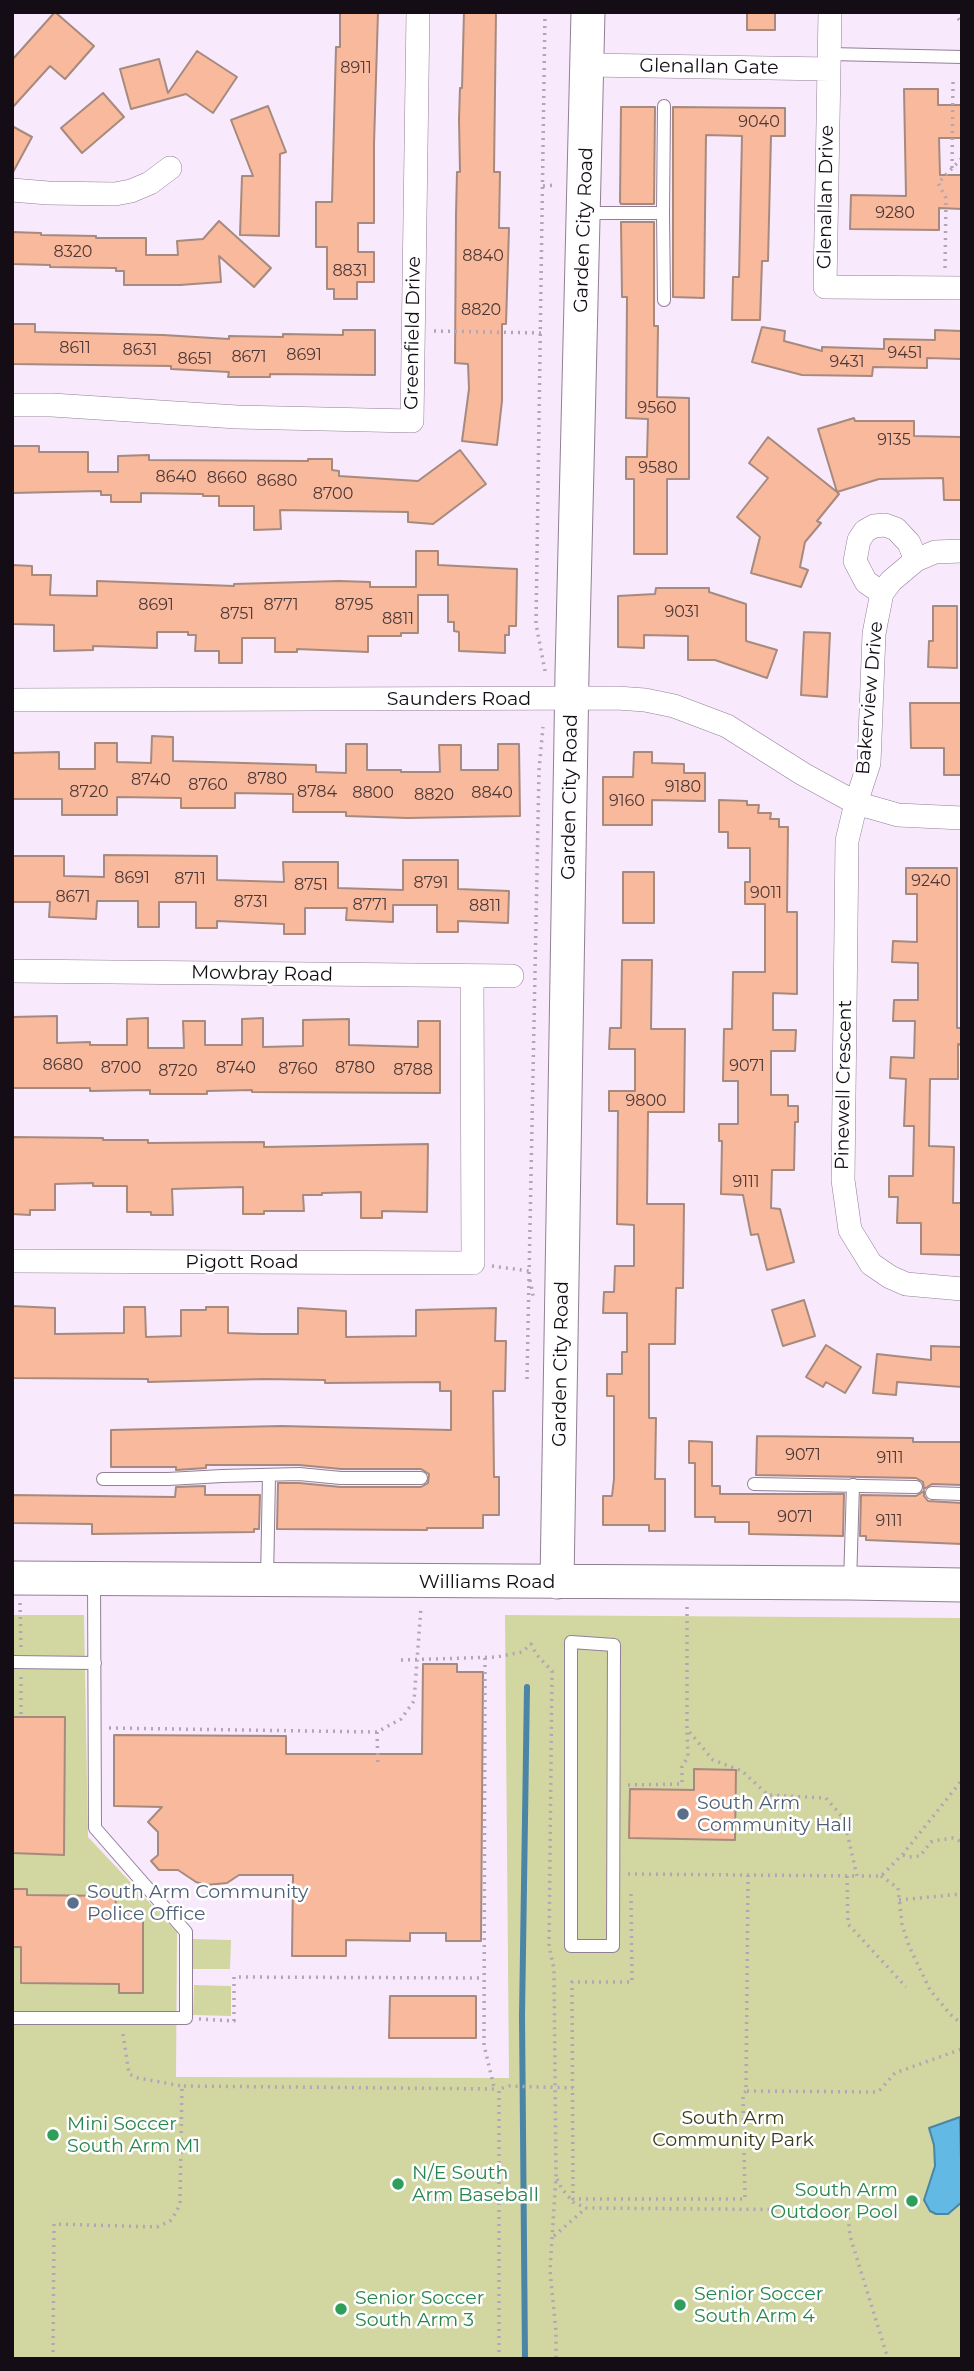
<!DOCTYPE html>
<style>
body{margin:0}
#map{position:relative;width:974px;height:2371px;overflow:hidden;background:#f9e9fd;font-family:Montserrat,sans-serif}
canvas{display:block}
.frame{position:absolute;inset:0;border:14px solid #140d16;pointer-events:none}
</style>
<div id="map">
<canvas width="974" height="2371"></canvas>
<div class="frame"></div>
</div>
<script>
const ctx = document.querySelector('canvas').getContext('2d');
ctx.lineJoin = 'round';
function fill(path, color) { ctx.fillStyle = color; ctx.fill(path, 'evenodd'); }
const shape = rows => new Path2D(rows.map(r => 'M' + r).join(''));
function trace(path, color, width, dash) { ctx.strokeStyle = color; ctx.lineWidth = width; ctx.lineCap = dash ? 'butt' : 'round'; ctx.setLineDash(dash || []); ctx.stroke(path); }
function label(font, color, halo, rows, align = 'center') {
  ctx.font = font + ' Montserrat,sans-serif'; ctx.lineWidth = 5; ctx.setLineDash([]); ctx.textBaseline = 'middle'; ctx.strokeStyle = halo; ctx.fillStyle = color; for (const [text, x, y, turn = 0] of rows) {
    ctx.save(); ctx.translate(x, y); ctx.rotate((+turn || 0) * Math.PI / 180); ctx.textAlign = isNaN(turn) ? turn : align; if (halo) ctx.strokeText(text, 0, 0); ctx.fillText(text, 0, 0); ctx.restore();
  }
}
fill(shape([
 [12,1615,84,1615,88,1837,177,1932,176,2077,509,2078,505,1615,962,1618,962,2359,12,2359],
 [193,1939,231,1940,230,1969,193,1969],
 [194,1985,231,1986,231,2016,193,2015]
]), '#d2d6a0');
const water = shape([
 [960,2117,962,2202,948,2214,936,2214,930,2211,924,2200,935,2166,934,2145,929,2128,960,2117]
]);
fill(water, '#61b9e4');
trace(water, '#4a85a6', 2);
trace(shape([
 [525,2359,522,2016,527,1687]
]), '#4a85a6', 6);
const building = shape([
 [55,12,94,46,65,79,50,66,12,108,12,60,55,12],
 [340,12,378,12,374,144,374,223,358,223,358,252,374,252,374,282,357,282,357,299,334,299,334,289,327,289,327,247,316,247,316,202,332,202,336,47,340,47,340,12],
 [464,12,496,12,494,172,500,172,499,228,509,228,506,324,502,324,502,401,497,445,462,441,469,389,468,364,455,363,456,214,457,172,460,172,459,119,460,88,462,88,464,12],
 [747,12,775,12,775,30,747,30,747,12],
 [197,51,237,77,213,113,186,94,131,109,120,69,159,59,168,93,197,51],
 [904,89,938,89,938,105,962,105,962,138,939,138,940,175,962,175,962,209,939,208,939,230,850,229,851,195,906,196,904,89],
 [103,93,124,117,82,153,61,128,103,93],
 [268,106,286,152,280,154,279,236,240,235,242,176,253,176,231,120,268,106],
 [621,107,655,107,654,204,621,204,620,202,621,107],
 [673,107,785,108,785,136,771,136,768,261,762,261,760,320,732,320,733,277,739,277,742,136,706,135,704,298,673,297,673,107],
 [12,126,32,137,12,174,12,126],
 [219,221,271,268,254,287,219,256,221,282,180,285,124,285,124,271,116,271,116,268,50,267,50,265,12,264,12,232,41,233,41,235,96,236,96,238,146,238,146,255,178,255,177,241,203,239,219,221],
 [621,222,654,222,654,326,658,326,657,397,689,398,689,479,667,479,667,554,634,554,634,479,626,479,626,457,647,457,648,419,626,418,627,297,622,297,621,222],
 [12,324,35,324,35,332,163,335,229,339,229,336,283,337,283,334,343,335,343,330,375,330,375,375,270,374,270,377,228,377,229,372,171,369,171,366,12,364,12,324],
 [762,327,785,331,784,341,822,351,822,347,884,349,884,339,935,340,935,330,962,331,962,359,927,358,927,368,873,367,872,376,802,375,752,362,762,327],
 [854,418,855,421,914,421,914,436,962,437,962,500,944,500,943,478,879,479,837,492,839,494,817,521,821,523,805,542,800,567,808,570,801,587,751,573,760,537,737,517,768,478,749,463,768,437,837,492,818,429,854,418],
 [12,446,39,446,39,452,88,452,88,472,118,472,118,456,149,455,149,460,308,461,308,459,332,459,332,470,339,471,339,476,418,481,460,450,486,484,433,524,408,522,408,512,280,510,281,529,254,530,254,506,219,506,219,496,203,496,203,494,141,493,141,502,111,502,111,495,101,495,101,491,12,493,12,446],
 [416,551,438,551,438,565,517,569,516,626,509,626,509,635,505,635,505,653,459,651,459,632,454,631,454,622,448,622,448,595,418,595,418,633,401,633,401,636,368,636,368,652,297,649,297,652,275,652,275,638,242,638,242,663,219,663,219,651,195,651,196,635,188,635,188,632,157,632,157,648,93,646,93,650,54,651,54,625,12,624,12,565,32,566,32,575,51,575,50,595,97,596,97,581,234,586,234,584,339,581,370,582,370,587,416,587,416,551],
 [656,588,709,588,709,592,746,604,746,641,777,650,767,678,715,660,688,660,688,636,644,635,644,648,618,647,618,596,655,594,656,588],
 [933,606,957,606,957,668,928,667,929,641,933,641,933,606],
 [804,632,830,633,827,697,801,695,804,632],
 [910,703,962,703,962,775,944,775,944,748,911,748,910,703],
 [152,736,173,737,173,761,316,765,316,772,346,773,346,744,367,744,367,770,401,770,401,772,440,772,439,745,461,745,461,770,498,770,498,744,519,744,520,816,407,818,346,816,346,812,293,812,293,794,235,793,235,808,181,808,181,798,117,797,117,815,62,815,62,799,12,799,12,753,59,752,59,769,95,769,95,743,117,743,117,762,151,763,152,736],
 [634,752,652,752,652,763,684,764,684,773,705,773,705,801,652,800,652,825,603,825,603,777,633,777,634,752],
 [719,800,747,801,747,805,759,805,758,813,771,813,770,819,779,819,779,827,788,827,787,912,797,912,797,994,773,993,773,1030,796,1030,795,1051,771,1051,771,1095,788,1095,788,1106,798,1106,798,1122,795,1122,794,1170,772,1170,771,1208,780,1209,794,1262,767,1270,758,1234,751,1235,743,1195,721,1194,722,1141,719,1141,719,1124,738,1124,738,1081,723,1081,724,1029,732,1029,733,972,765,972,765,904,745,904,745,882,750,882,750,848,728,848,728,832,719,832,719,800],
 [104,855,217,856,217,880,284,882,283,862,338,862,338,888,403,890,403,860,458,860,458,889,509,891,508,923,458,921,458,932,437,932,437,905,393,905,393,922,346,920,347,908,305,908,305,934,284,934,284,924,217,921,217,928,196,928,196,902,159,902,159,927,138,927,138,901,97,901,96,919,49,917,50,902,12,902,12,856,64,856,64,876,104,877,104,855],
 [906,868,957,868,957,1028,962,1028,962,1045,958,1044,958,1079,930,1079,929,1146,954,1147,953,1203,962,1203,961,1255,921,1254,921,1223,897,1223,898,1197,889,1197,889,1176,913,1176,914,1126,904,1126,906,1079,890,1078,891,1057,914,1058,915,1021,893,1021,894,1000,918,1000,918,963,892,962,893,941,917,942,917,894,906,894,906,868],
 [623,872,654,872,654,923,623,923,623,872],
 [622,960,652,960,651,1029,685,1029,684,1112,648,1112,647,1204,684,1204,683,1288,676,1288,675,1344,649,1344,649,1418,656,1418,655,1479,665,1479,665,1531,649,1531,649,1525,603,1525,603,1496,612,1496,614,1479,614,1396,607,1396,607,1374,622,1374,622,1352,627,1352,627,1313,603,1313,604,1292,614,1292,615,1266,634,1266,634,1225,617,1224,618,1111,609,1111,609,1091,635,1091,635,1049,609,1049,610,1028,621,1028,622,960],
 [57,1016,57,1043,90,1042,90,1045,127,1045,127,1019,148,1018,148,1048,184,1048,183,1021,205,1021,205,1045,242,1045,242,1019,263,1018,263,1047,303,1046,303,1020,349,1019,349,1045,418,1047,418,1021,440,1021,440,1093,252,1092,252,1090,207,1091,207,1094,150,1094,150,1090,90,1091,90,1088,12,1088,12,1017,57,1016],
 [12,1137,103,1138,103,1140,148,1140,148,1143,264,1142,264,1147,428,1144,427,1212,382,1211,382,1218,361,1218,361,1192,322,1193,322,1195,303,1195,304,1211,264,1211,264,1214,243,1214,243,1187,206,1188,172,1189,173,1215,151,1215,151,1212,127,1212,127,1186,93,1186,93,1183,55,1184,55,1210,30,1210,30,1215,12,1214,12,1137],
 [804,1300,815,1336,783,1346,772,1310,804,1300],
 [12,1306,55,1308,55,1334,124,1333,124,1307,145,1307,146,1337,181,1336,181,1310,206,1310,206,1307,228,1307,228,1333,261,1334,298,1334,298,1308,346,1311,346,1337,416,1336,416,1310,496,1308,495,1341,506,1341,505,1391,493,1391,494,1477,499,1477,499,1515,483,1515,483,1528,427,1528,427,1530,277,1529,278,1483,299,1483,341,1487,421,1487,428,1483,429,1474,421,1469,341,1469,299,1465,206,1465,206,1468,176,1470,176,1467,111,1467,111,1430,281,1426,451,1430,451,1391,440,1391,440,1382,325,1383,325,1380,265,1379,148,1382,148,1379,12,1378,12,1306],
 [826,1345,861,1367,845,1393,826,1382,823,1387,806,1377,826,1345],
 [931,1346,962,1347,962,1387,897,1382,896,1395,873,1393,877,1354,931,1360,931,1346],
 [757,1436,913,1438,913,1442,962,1442,962,1485,932,1484,924,1489,923,1482,916,1478,756,1475,757,1436],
 [689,1441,712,1442,712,1486,720,1486,720,1494,844,1494,843,1536,749,1534,749,1522,715,1522,715,1517,695,1517,695,1463,689,1463,689,1441],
 [205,1486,205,1495,260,1495,259,1529,254,1529,254,1532,92,1534,92,1524,12,1523,12,1495,175,1497,176,1487,205,1486],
 [924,1491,924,1496,928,1501,962,1503,962,1544,866,1540,866,1536,860,1536,861,1495,916,1496,924,1491],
 [423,1664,457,1664,457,1672,483,1672,481,1941,446,1941,446,1933,410,1933,410,1941,346,1940,346,1956,292,1956,293,1875,239,1875,227,1883,206,1885,196,1882,178,1870,159,1870,151,1861,158,1855,158,1832,148,1822,162,1807,114,1806,114,1735,286,1736,286,1754,422,1754,423,1664],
 [12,1717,65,1717,64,1855,12,1853,12,1717],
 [694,1769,736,1770,735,1840,629,1838,630,1789,694,1790,694,1769],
 [12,1889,27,1889,27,1895,116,1896,115,1913,143,1913,143,1993,119,1993,119,1984,21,1983,21,1947,12,1947,12,1889],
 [390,1996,476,1996,476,2038,389,2038,390,1996]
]);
fill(building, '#f8b99c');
trace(building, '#a78a7e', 2);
const lane = shape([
 [830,54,962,57],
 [585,213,663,213,664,300],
 [663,213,664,106],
 [103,1479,168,1479,222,1476,299,1474,341,1478,421,1478],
 [754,1484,916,1487],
 [932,1493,962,1494],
 [267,1580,269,1475],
 [850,1583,853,1485],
 [571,1642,614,1645,613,1946,571,1946,571,1642],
 [12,1662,95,1663],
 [12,2018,186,2018,186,1932,95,1828,94,1579]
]);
const street = shape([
 [830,12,825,287,962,288],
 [588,65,829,69],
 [12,190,48,193,115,194,131,191,150,183,170,168],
 [12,405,52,405,237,417,412,421,418,12],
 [962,551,935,552,916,560,891,581,882,593,877,618,874,634,869,763,856,803,847,841,843,1180,850,1230,871,1264,890,1277,906,1284,962,1289],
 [882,593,866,582,855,561,859,540,865,531,874,526,885,525,896,529,909,543,916,560],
 [12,700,617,698,645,700,674,706,727,726,803,774,856,803,898,815,962,818],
 [12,971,512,976],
 [12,1261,473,1263,472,976]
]);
const secondary = shape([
 [12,1578,850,1583,962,1585],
 [557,1582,572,673,588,12]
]);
trace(lane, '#917f96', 14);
trace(street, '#917f96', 24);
trace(secondary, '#917f96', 35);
trace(shape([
 [545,12,536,624,545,671],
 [956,12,956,16,962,23],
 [952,168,953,82],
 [543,186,555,185],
 [945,268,946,198,938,183,962,158],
 [434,331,541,333],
 [492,1266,529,1271],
 [530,1280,534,1300],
 [527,1379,539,770,543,727],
 [20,1603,21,1648],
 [687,1607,687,1729,713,1760,742,1771,768,1795,826,1798,844,1819,857,1876,881,1876,903,1854,962,1780],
 [485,1658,484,2045,494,2087],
 [401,1660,497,1657,522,1652,531,1644,536,1654,552,1671,549,1946,554,1969,556,2176,550,2271,556,2332,556,2359],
 [21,1677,21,1717],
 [109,1728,377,1732,401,1719,414,1701,421,1607],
 [377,1732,378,1766],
 [628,1785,682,1784,682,1767,688,1757,687,1729],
 [903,1855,909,1857,920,1856,931,1842,939,1840,953,1838,962,1842],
 [628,1874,857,1876],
 [748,1875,746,2091,875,2092,879,2091,895,2073,962,2049],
 [847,1876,848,1924,906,1987],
 [881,1876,898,1888,902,1924,909,1946,930,1990,950,2014,962,2024],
 [631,1894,632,1982,572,1982,573,2199,745,2199,743,2094,746,2091],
 [899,1900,961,1894],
 [199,2019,234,2021,234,1977,482,1978],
 [123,2034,129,2074,138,2078,182,2086],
 [557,2179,562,2189,573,2202,586,2208,841,2210,848,2216,850,2236,888,2359],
 [554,2236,586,2208],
 [53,2359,54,2224,157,2227,170,2221,177,2211,180,2202,182,2086,499,2089],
 [499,2359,499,2089,509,2086,573,2088]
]), '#b3a5b6', 3.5, [2, 5]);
trace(lane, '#fff', 12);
trace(street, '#fff', 23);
trace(secondary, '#fff', 33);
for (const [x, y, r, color] of [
 [683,1814,7,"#5c6f8a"],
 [73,1903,7,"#5c6f8a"],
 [53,2135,7,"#2e9e5b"],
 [398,2184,7,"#2e9e5b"],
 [912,2201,7,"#2e9e5b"],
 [680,2305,7,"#2e9e5b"],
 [341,2309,7,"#2e9e5b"]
]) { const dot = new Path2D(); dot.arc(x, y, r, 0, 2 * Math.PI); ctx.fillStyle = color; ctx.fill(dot); trace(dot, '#fff', 2.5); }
label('16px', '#4d3838', null, [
 ["8911",356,68],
 ["9040",759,122],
 ["9280",895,213],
 ["8320",73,252],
 ["8840",483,256],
 ["8831",350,271],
 ["8820",481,310],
 ["8611",75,348],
 ["8631",140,350],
 ["9451",905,353],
 ["8691",304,355],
 ["8671",249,357],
 ["8651",195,359],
 ["9431",847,362],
 ["9560",657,408],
 ["9135",894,440],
 ["9580",658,468],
 ["8640",176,477],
 ["8660",227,478],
 ["8680",277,481],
 ["8700",333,494],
 ["8691",156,605],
 ["8771",281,605],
 ["8795",354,605],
 ["9031",682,612],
 ["8751",237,614],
 ["8811",398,619],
 ["8780",267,779],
 ["8740",151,780],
 ["8760",208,785],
 ["9180",683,787],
 ["8720",89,792],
 ["8784",317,792],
 ["8800",373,793],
 ["8840",492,793],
 ["8820",434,795],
 ["9160",627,801],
 ["8691",132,878],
 ["8711",190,879],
 ["9240",931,881],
 ["8791",431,883],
 ["8751",311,885],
 ["9011",766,893],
 ["8671",73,897],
 ["8731",251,902],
 ["8771",370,905],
 ["8811",485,906],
 ["8680",63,1065],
 ["9071",747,1066],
 ["8700",121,1068],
 ["8740",236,1068],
 ["8780",355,1068],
 ["8760",298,1069],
 ["8788",413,1070],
 ["8720",178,1071],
 ["9800",646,1101],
 ["9111",746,1182],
 ["9071",803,1455],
 ["9111",890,1458],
 ["9071",795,1517],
 ["9111",889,1521]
]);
label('19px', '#140d16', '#fff', [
 ["Glenallan Gate",709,67,1],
 ["Glenallan Drive",826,197,-89],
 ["Garden City Road",584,230,-88],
 ["Greenfield Drive",413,333,-89],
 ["Bakerview Drive",870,698,-85],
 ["Saunders Road",459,699],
 ["Garden City Road",570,797,-89],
 ["Mowbray Road",262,974,1],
 ["Pinewell Crescent",844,1085,-89],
 ["Pigott Road",242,1262],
 ["Garden City Road",561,1364,-89],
 ["Williams Road",487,1582]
]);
label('19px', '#4e5e75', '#fff', [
 ["South Arm",697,1803],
 ["Community Hall",697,1825],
 ["South Arm Community",87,1892],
 ["Police Office",87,1914]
], 'left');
label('19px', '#3a3b18', '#fff', [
 ["South Arm",733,2118],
 ["Community Park",733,2140]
]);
label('19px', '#27864d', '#fff', [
 ["Mini Soccer",67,2124],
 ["South Arm M1",67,2146],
 ["N/E South",412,2173],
 ["Arm Baseball",412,2195],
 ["South Arm",898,2190,"right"],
 ["Outdoor Pool",898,2212,"right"],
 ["Senior Soccer",694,2294],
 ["South Arm 4",694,2316],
 ["Senior Soccer",355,2298],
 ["South Arm 3",355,2320]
], 'left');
</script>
